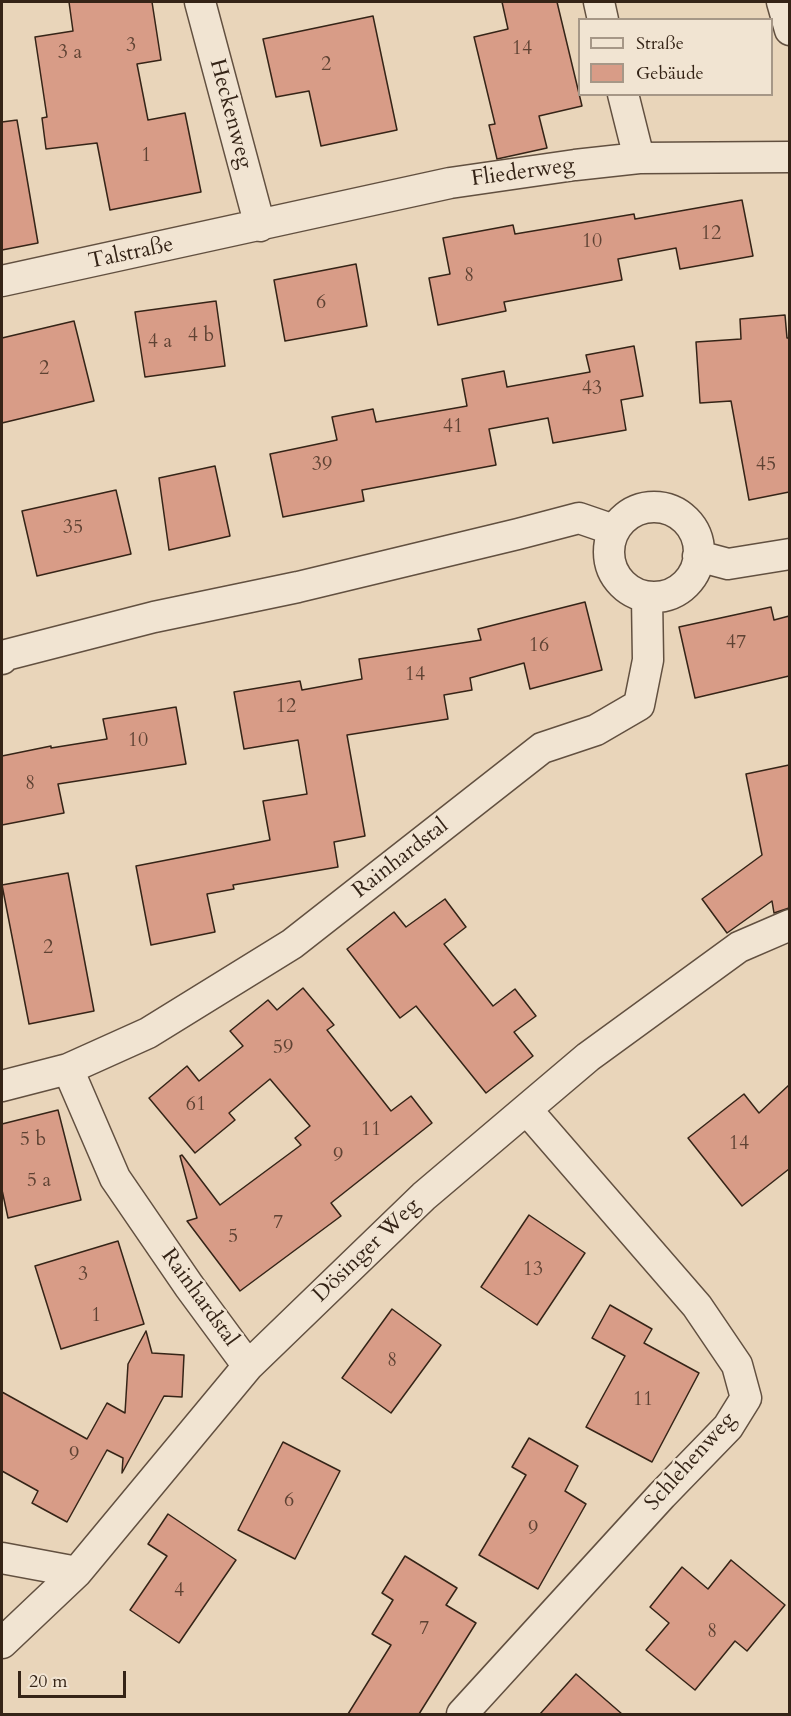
<!DOCTYPE html>
<meta charset="utf-8">
<style>
body{margin:0}
#map{position:relative;width:791px;height:1716px;overflow:hidden;background:#e9d5ba;font-family:Cardo,serif}
canvas{display:block}
.frame{position:absolute;inset:0;border:3px solid #352417;pointer-events:none}
.legend{position:absolute;left:578px;top:18px;width:195px;height:78px;box-sizing:border-box;background:#f1e4d2;border:2px solid #a69787;margin:0;padding:8px 10px;list-style:none;font-size:18px;color:#352417}
.legend li{display:flex;align-items:center;gap:12px;height:30px}
.legend b{width:30px;border:2px solid #a69787}
.scale{position:absolute;left:18px;top:1671px;width:108px;height:27px;box-sizing:border-box;border:3px solid #352417;border-top:0;padding-left:8px;font-size:18px;line-height:21px;white-space:nowrap;color:#352417;-webkit-text-stroke:4px #f1e4d2;paint-order:stroke}
</style>
<div id="map">
<canvas width="791" height="1716"></canvas>
<div class="frame"></div>
<ul class="legend">
<li><b style="height:8px;background:#f1e4d2"></b>Straße</li>
<li><b style="height:16px;background:#d89c87"></b>Gebäude</li>
</ul>
<div class="scale">20 m</div>
</div>
<script>
const ctx = document.querySelector('canvas').getContext('2d');
ctx.lineJoin = 'round';
function fill(path, color) { ctx.fillStyle = color; ctx.fill(path, 'evenodd'); }
const shape = rows => new Path2D(rows.map(r => 'M' + r).join(''));
function trace(path, color, width, dash) { ctx.strokeStyle = color; ctx.lineWidth = width; ctx.lineCap = dash ? 'butt' : 'round'; ctx.setLineDash(dash || []); ctx.stroke(path); }
function label(font, color, halo, rows, align = 'center') {
  ctx.font = font + ' Cardo,serif'; ctx.lineWidth = 5; ctx.setLineDash([]); ctx.textBaseline = 'middle'; ctx.strokeStyle = halo; ctx.fillStyle = color; for (const [text, x, y, turn = 0] of rows) {
    ctx.save(); ctx.translate(x, y); ctx.rotate((+turn || 0) * Math.PI / 180); ctx.textAlign = isNaN(turn) ? turn : align; if (halo) ctx.strokeText(text, 0, 0); ctx.fillText(text, 0, 0); ctx.restore();
  }
}
const building = shape([
 [69,2,152,2,161,60,137,64,148,120,185,113,201,192,110,210,97,143,46,149,42,118,47,117,35,37,73,31,69,2],
 [502,2,557,2,582,106,539,116,547,148,497,159,489,125,495,124,474,37,508,29,502,2],
 [373,16,397,130,321,146,309,91,276,97,263,39,373,16],
 [17,120,38,243,2,250,2,122,17,120],
 [742,200,753,256,680,269,676,248,618,259,622,280,504,302,506,311,438,325,429,278,450,274,443,238,513,225,515,234,634,214,635,219,742,200],
 [356,264,367,326,285,341,274,280,356,264],
 [216,301,225,366,145,377,135,312,216,301],
 [785,315,787,338,789,338,789,492,749,500,731,401,700,403,696,342,741,339,740,319,785,315],
 [74,321,94,401,2,423,2,338,74,321],
 [634,346,643,396,621,400,626,430,553,443,548,418,489,429,496,465,362,490,364,501,283,517,270,454,337,440,332,417,373,409,376,422,467,406,462,379,504,371,507,387,590,372,586,355,634,346],
 [215,466,230,536,169,550,159,478,215,466],
 [116,490,131,554,37,576,22,511,116,490],
 [585,602,602,670,530,689,524,663,470,678,472,690,444,695,448,719,347,735,365,836,334,842,338,867,233,885,234,889,207,894,215,932,151,945,136,866,270,840,263,801,307,794,298,740,244,749,234,692,300,681,302,690,362,679,359,659,481,640,478,629,585,602],
 [771,607,774,620,789,616,789,676,695,698,679,627,771,607],
 [176,707,186,764,58,784,64,813,2,825,2,756,51,746,51,748,107,739,103,719,176,707],
 [789,765,789,908,774,913,772,901,727,933,702,899,762,855,746,774,789,765],
 [68,873,94,1011,29,1024,2,885,68,873],
 [445,899,466,927,444,944,493,1006,515,989,536,1016,514,1032,533,1056,486,1093,416,1006,400,1018,347,949,394,912,406,927,445,899],
 [303,988,334,1025,327,1030,391,1111,411,1096,432,1123,331,1203,341,1216,240,1291,187,1221,197,1218,180,1156,182,1155,220,1205,301,1145,295,1138,310,1126,270,1079,229,1113,235,1120,195,1153,149,1098,187,1066,199,1081,243,1046,230,1031,268,1000,277,1010,303,988],
 [789,1085,789,1169,742,1206,688,1138,744,1094,759,1113,789,1085],
 [58,1110,81,1200,8,1218,2,1190,2,1124,58,1110],
 [529,1215,585,1253,537,1325,481,1287,529,1215],
 [118,1241,144,1324,61,1349,35,1266,118,1241],
 [610,1305,652,1329,644,1343,699,1373,652,1462,586,1427,625,1356,592,1338,610,1305],
 [392,1309,441,1345,391,1413,342,1378,392,1309],
 [146,1331,152,1353,184,1355,182,1397,164,1396,122,1473,123,1458,107,1450,67,1522,32,1503,38,1491,2,1471,2,1392,87,1439,107,1403,125,1413,128,1364,146,1331],
 [529,1438,578,1466,565,1491,586,1504,538,1589,479,1555,526,1475,512,1467,529,1438],
 [283,1442,340,1471,295,1559,238,1530,283,1442],
 [168,1514,236,1560,179,1643,130,1610,167,1556,148,1544,168,1514],
 [405,1556,457,1588,446,1605,476,1623,419,1714,348,1714,391,1645,372,1634,393,1600,382,1593,405,1556],
 [731,1560,785,1605,747,1651,735,1641,695,1690,646,1650,669,1623,650,1607,682,1567,708,1589,731,1560],
 [576,1674,622,1714,540,1714,576,1674]
]);
fill(building, '#d89c87');
trace(building, '#352417', 1.5);
const street = shape([
 [200,2,260,226],
 [599,2,603,20],
 [782,2,790,30],
 [623,94,639,158],
 [2,281,450,183,575,165,639,158,790,157],
 '609 552a45 45 0 1 1 90 0a45 45 0 1 1-90 0Z',
 [698,556,728,564,790,554],
 [2,659,6,655,154,617,298,587,518,534,579,518,614,530],
 [68,1069,115,1178,189,1286,248,1366],
 [2,1086,68,1069,148,1033,292,944,542,748,596,730,639,705,648,660,647,597],
 [2,1558,77,1572],
 [2,1643,77,1572,248,1366,424,1196,588,1057,739,947,790,925],
 [462,1714,662,1495,728,1427,746,1398,737,1365,697,1306,527,1110]
]);
trace(street, '#625040', 33);
trace(street, '#f1e4d2', 30);
label('20px', '#5e4233', null, [
 ["3",131,46],
 ["14",522,49],
 ["3 a",70,53],
 ["2",326,65],
 ["1",146,156],
 ["12",711,234],
 ["10",592,242],
 ["8",469,276],
 ["6",321,303],
 ["4 b",201,336],
 ["4 a",160,342],
 ["2",44,369],
 ["43",592,389],
 ["41",453,427],
 ["39",322,465],
 ["45",766,465],
 ["35",73,528],
 ["47",736,643],
 ["16",539,646],
 ["14",415,675],
 ["12",286,707],
 ["10",138,741],
 ["8",30,784],
 ["2",48,948],
 ["59",283,1048],
 ["61",196,1105],
 ["11",371,1130],
 ["5 b",33,1140],
 ["14",739,1144],
 ["9",338,1156],
 ["5 a",39,1181],
 ["7",278,1223],
 ["5",233,1237],
 ["13",533,1270],
 ["3",83,1275],
 ["1",96,1316],
 ["8",392,1361],
 ["11",643,1400],
 ["9",74,1455],
 ["6",289,1501],
 ["9",533,1529],
 ["4",179,1591],
 ["7",424,1629],
 ["8",712,1632]
]);
label('22px', '#352417', '#f1e4d2', [
 ["Heckenweg",230,114,75],
 ["Fliederweg",523,173,-8],
 ["Talstraße",131,254,-12],
 ["Rainhardstal",401,859,-38],
 ["Dösinger Weg",367,1251,-44],
 ["Rainhardstal",199,1298,54],
 ["Schlehenweg",691,1462,-48]
]);
</script>
